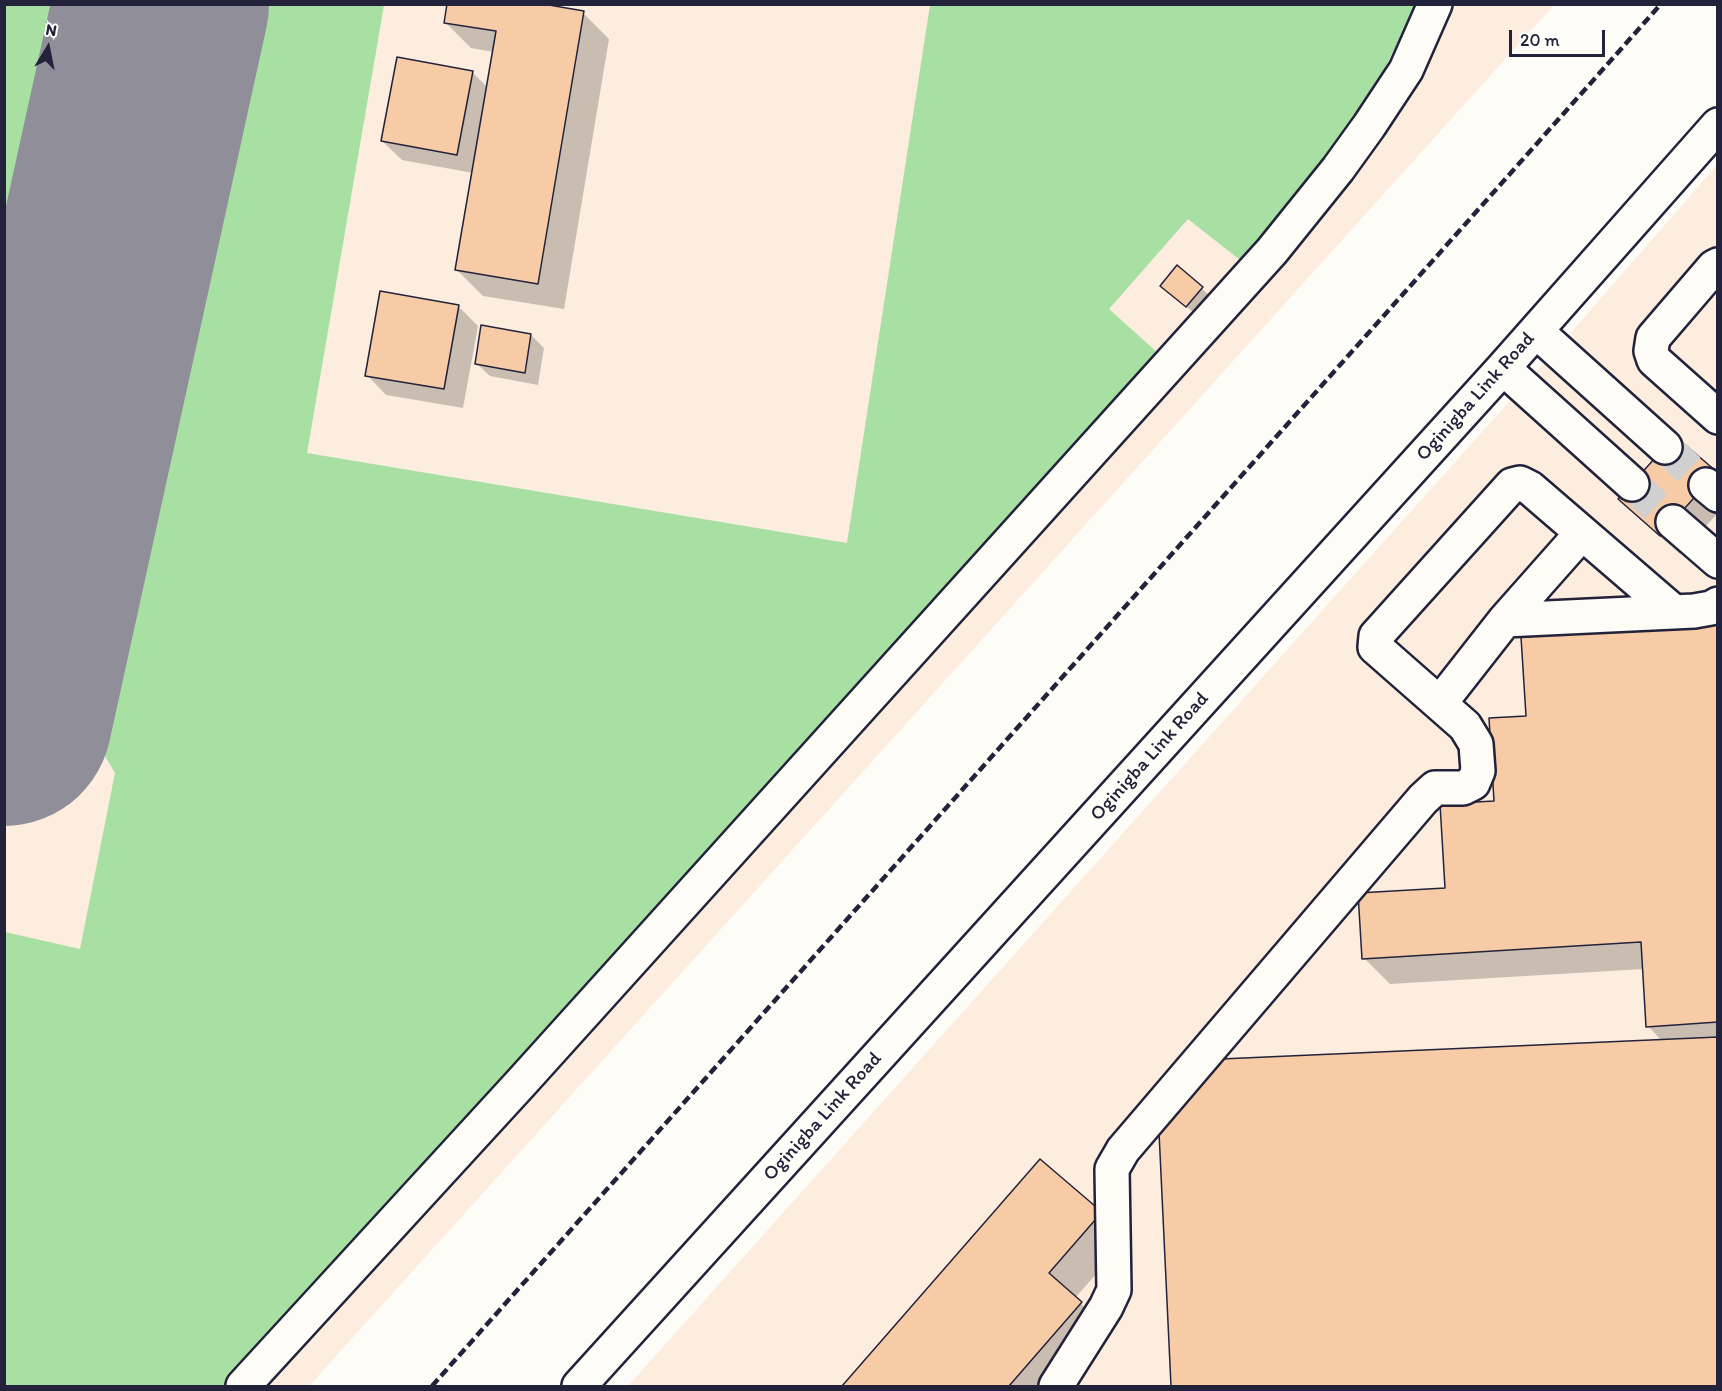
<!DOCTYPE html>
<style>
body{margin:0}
#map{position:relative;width:1722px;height:1391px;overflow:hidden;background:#fdfcf7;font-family:Itim,sans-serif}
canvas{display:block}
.frame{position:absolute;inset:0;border:6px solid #22223b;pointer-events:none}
.north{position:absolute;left:18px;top:18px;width:60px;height:60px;-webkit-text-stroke:4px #fdfcf7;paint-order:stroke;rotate:10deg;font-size:16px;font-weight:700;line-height:24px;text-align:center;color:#22223b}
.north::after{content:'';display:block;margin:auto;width:21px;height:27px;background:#22223b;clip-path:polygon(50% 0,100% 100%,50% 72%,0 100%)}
.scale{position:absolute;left:1509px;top:30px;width:96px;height:27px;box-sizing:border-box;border:3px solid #22223b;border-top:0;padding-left:8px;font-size:18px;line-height:21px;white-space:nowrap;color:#22223b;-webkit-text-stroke:4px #fdfcf7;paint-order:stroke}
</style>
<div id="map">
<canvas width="1722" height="1391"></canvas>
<div class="frame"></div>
<div class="north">N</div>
<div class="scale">20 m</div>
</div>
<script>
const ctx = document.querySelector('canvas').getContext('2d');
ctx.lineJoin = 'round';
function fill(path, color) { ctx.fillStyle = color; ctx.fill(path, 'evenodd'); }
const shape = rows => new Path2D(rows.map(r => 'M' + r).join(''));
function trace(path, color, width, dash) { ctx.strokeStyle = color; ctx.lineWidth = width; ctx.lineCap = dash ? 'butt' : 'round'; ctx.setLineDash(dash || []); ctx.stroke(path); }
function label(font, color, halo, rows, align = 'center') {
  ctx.font = font + ' Itim,sans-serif'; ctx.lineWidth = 5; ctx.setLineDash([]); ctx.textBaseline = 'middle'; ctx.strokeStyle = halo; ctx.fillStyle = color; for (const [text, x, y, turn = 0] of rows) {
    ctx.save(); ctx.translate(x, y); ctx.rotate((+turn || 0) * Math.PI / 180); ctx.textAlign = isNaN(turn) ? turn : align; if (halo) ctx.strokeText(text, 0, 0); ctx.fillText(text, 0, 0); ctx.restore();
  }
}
fill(shape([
 [5,5,1554,5,309,1386,5,1386],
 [1717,165,1717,1386,628,1386,1568,336]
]), '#fceddf');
fill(shape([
 [5,4,103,5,5,457,4,5],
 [214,5,384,5,307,453,847,543,930,5,1416,5,1377,84,1323,169,1240,260,1188,219,1109,309,1159,354,227,1386,5,1386,5,932,80,949,115,773,63,686]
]), '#a8dfa3');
fill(shape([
 [583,13,609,39,564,309,483,296,457,270,473,173,402,160,382,141,472,72,488,88,494,52,471,48,445,22],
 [1178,268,1208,294,1193,312,1168,292],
 [458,306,478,326,463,408,386,395,367,375],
 [531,335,544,348,538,385,490,376,476,363],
 [1718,475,1718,513,1680,554,1640,519,1620,499],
 [1718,620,1718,1386,1173,1386,1161,1133,1662,1041,1648,1026,1644,969,1390,984,1364,958,1447,890,1496,802,1528,717,1625,632],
 [1040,1161,1127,1239,1075,1298,1107,1329,1057,1386,844,1386]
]), '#0003');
trace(shape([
 [4,718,161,4]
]), '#908f99', 216);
const building = shape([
 [447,4,543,4,584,11,538,284,455,270,496,31,444,23,447,4],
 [397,57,473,71,457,155,381,141,397,57],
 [1177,265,1203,287,1186,307,1160,286,1177,265],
 [380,291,459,305,444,389,365,376,380,291],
 [481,325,531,334,525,373,475,364,481,325],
 [1675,436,1717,472,1660,536,1618,499,1675,436],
 [1718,619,1718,1022,1646,1027,1641,942,1362,959,1358,893,1445,888,1440,804,1494,801,1489,718,1526,716,1521,637,1623,631,1718,619],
 [1718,1037,1718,1386,1171,1386,1159,1132,1221,1059,1718,1037],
 [1040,1159,1102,1212,1049,1273,1082,1302,1009,1386,842,1386,1040,1159]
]);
fill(building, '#f8cba7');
trace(building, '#22223b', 1.5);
trace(shape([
 [1665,447,1706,485],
 [1632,484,1673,522]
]), '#d1d0d1', 33, [33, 16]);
const minor = shape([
 [1718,265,1714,267,1653,338,1651,351,1654,360,1718,417],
 [1536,331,1665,447],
 [1503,368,1632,484],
 [1706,485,1718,495],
 [1673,522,1718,561],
 [1505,620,1694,611,1711,608,1718,604],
 [1440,703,1505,620,1582,533],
 [243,1386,520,1084,1272,251,1338,169,1369,126,1406,70,1435,4],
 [579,1386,1503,368,1718,125],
 [1056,1386,1106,1307,1114,1290,1112,1169,1123,1150,1423,799,1435,788,1463,788,1473,783,1478,771,1476,744,1465,726,1375,647,1376,636,1512,485,1520,483,1530,488,1674,612]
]);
trace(minor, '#22223b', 38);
trace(minor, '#fdfcf7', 33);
trace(shape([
 [432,1386,1661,4]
]), '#22223b', 4.5, [9, 4.5]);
label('20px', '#22223b', '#fdfcf7', [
 ["Oginigba Link Road",1476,397,-48],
 ["Oginigba Link Road",1150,757,-48],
 ["Oginigba Link Road",823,1117,-48]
]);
</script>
